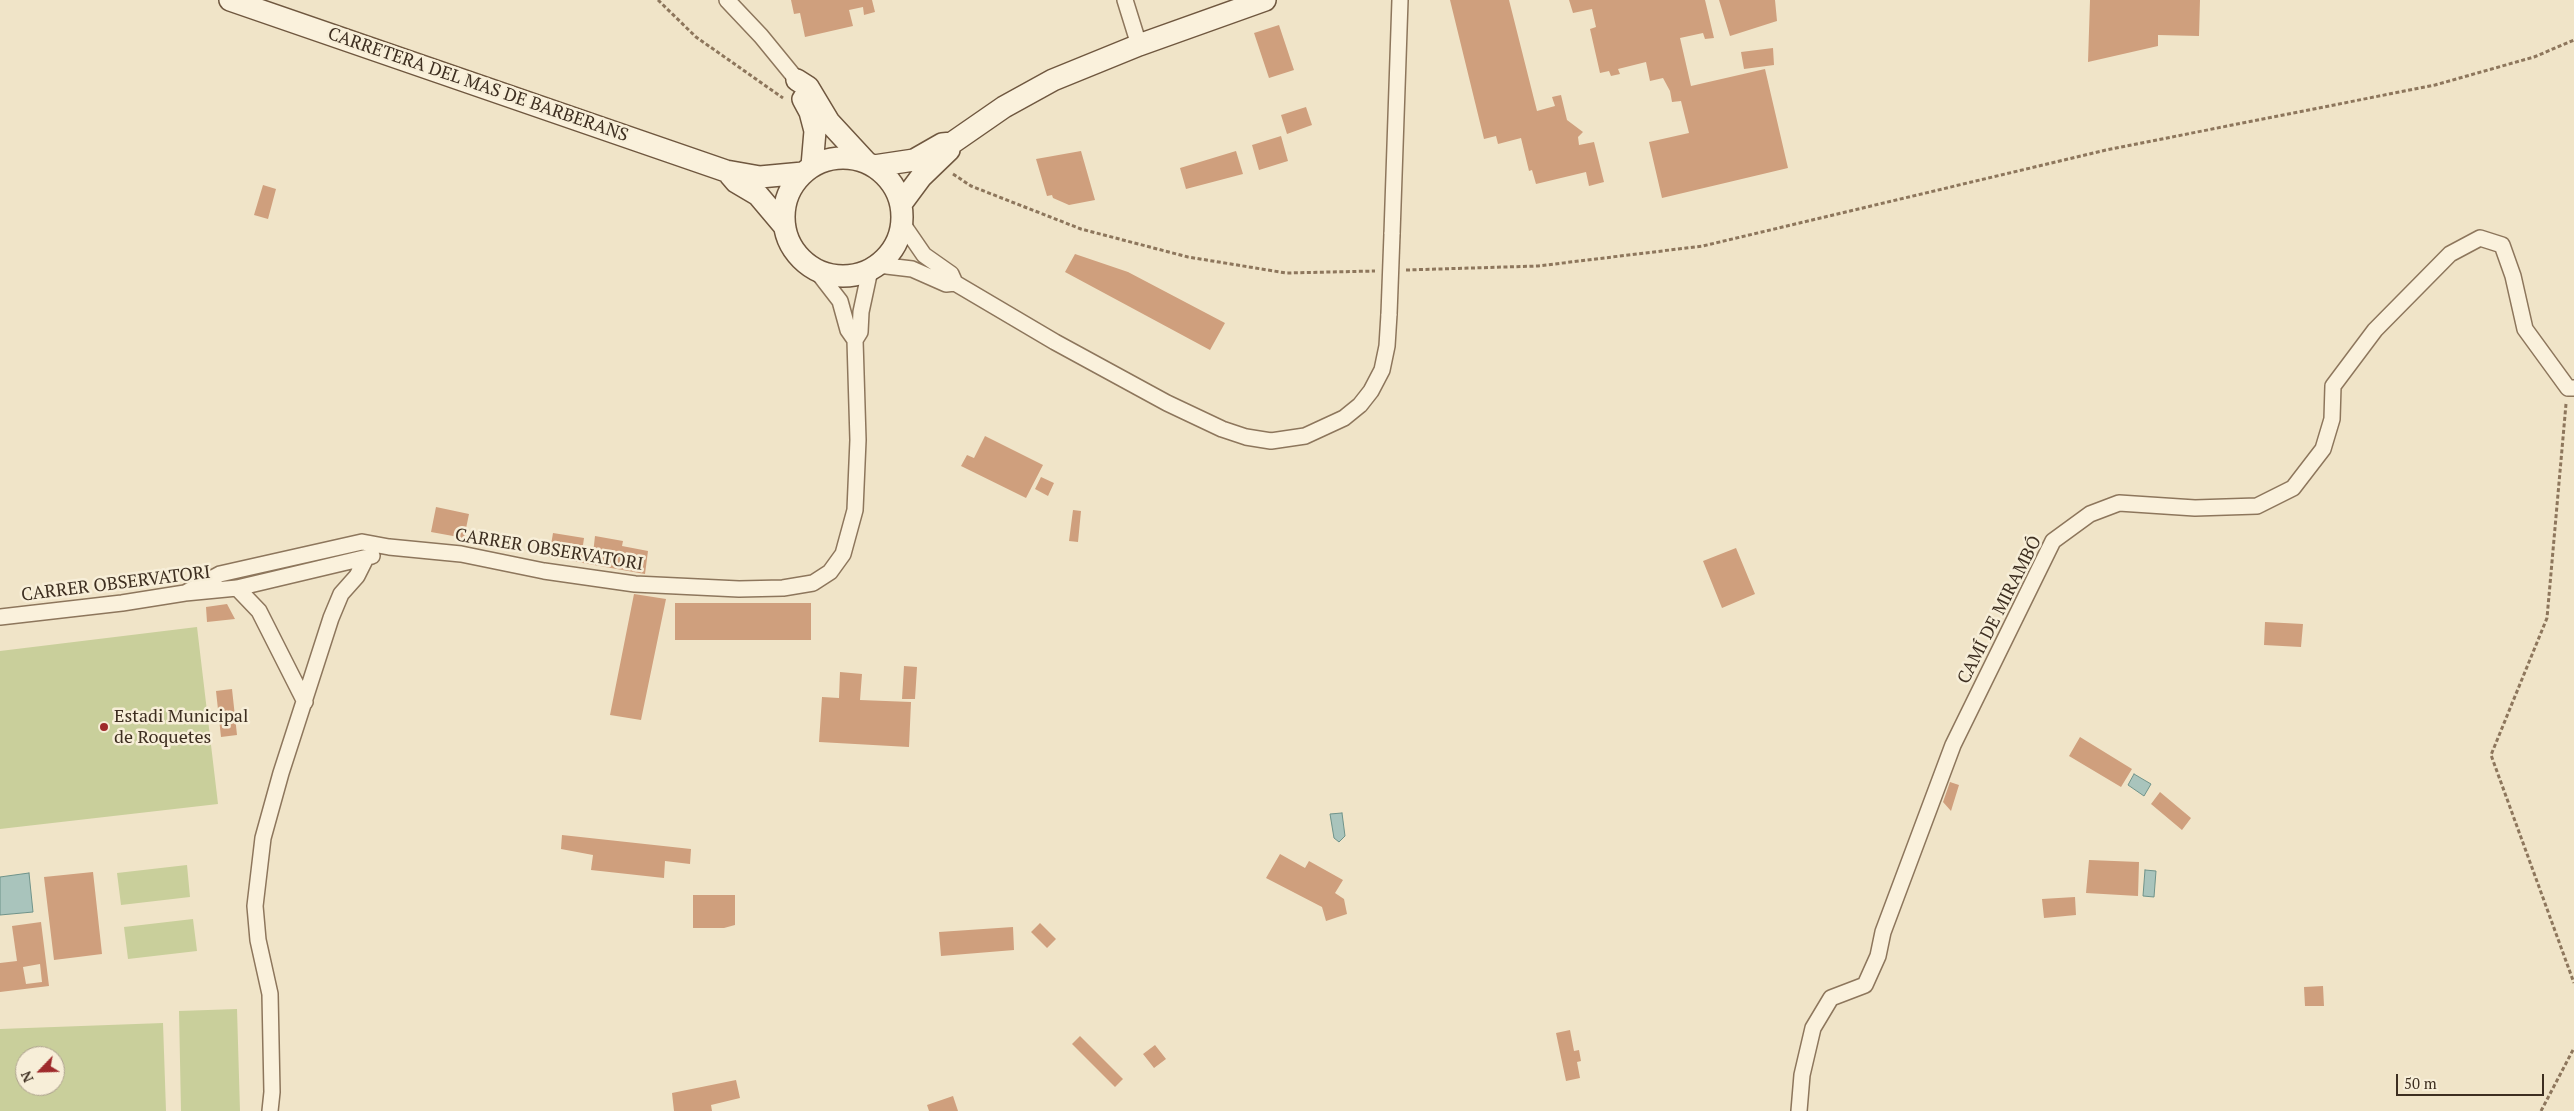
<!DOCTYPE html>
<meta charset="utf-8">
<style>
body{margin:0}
#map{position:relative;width:2574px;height:1111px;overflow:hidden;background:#f0e4c8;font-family:"PT Serif",serif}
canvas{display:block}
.north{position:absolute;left:15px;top:1046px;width:50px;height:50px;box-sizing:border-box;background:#f7eed8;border:1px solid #ada18e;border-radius:50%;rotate:246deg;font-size:14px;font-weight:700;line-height:20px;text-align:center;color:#3d2e20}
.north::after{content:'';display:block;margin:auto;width:18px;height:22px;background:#9e2a2b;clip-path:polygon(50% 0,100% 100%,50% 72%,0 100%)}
.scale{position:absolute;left:2396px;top:1074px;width:148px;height:22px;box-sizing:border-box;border:2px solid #3d2e20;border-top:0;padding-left:6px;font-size:15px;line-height:18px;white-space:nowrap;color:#3d2e20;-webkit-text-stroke:4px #f7eed8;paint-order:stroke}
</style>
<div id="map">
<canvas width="2574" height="1111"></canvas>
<div class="north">N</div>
<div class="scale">50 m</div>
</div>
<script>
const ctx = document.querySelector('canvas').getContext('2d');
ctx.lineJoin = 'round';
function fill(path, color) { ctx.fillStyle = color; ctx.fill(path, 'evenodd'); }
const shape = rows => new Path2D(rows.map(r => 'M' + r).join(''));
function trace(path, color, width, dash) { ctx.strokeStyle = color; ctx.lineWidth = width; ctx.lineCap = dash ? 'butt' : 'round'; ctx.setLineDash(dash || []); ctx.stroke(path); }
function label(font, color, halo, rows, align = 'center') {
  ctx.font = font + ' "PT Serif",serif'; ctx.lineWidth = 5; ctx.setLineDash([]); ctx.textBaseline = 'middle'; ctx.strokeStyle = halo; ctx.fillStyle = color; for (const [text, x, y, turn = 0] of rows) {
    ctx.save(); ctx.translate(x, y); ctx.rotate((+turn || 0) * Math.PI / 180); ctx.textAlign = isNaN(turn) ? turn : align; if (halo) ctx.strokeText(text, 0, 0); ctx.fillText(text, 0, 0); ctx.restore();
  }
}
fill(shape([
 [197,627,218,804,0,829,0,651],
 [187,865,190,897,121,905,117,873],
 [193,919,197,951,128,959,124,927],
 [237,1009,240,1111,181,1111,179,1011],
 [163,1023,166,1111,0,1111,0,1029],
 [25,1056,55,1056,55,1086,25,1086]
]), '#c9cf9b');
const water = shape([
 [2134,774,2151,784,2144,796,2128,785,2134,774],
 [1342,813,1345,836,1339,842,1334,838,1330,814,1342,813],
 [2145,870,2156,871,2154,897,2143,896,2145,870],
 [29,873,33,912,0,915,0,877,29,873]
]);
fill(water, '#a9c4bc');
trace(water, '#6f938a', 1);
fill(shape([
 [791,0,872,0,875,12,864,15,863,7,849,10,853,26,805,37,800,13,794,14],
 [1450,0,1509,0,1537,111,1555,106,1552,97,1561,95,1567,120,1583,132,1578,137,1579,145,1594,142,1604,182,1589,186,1586,172,1536,184,1532,170,1529,171,1521,138,1498,144,1496,136,1484,139],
 [1569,0,1705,0,1714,38,1705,39,1703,33,1680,38,1691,86,1765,69,1788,168,1662,198,1649,142,1689,133,1681,101,1672,102,1670,91,1663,78,1650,81,1646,62,1618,69,1620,74,1611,76,1609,71,1600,73,1590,29,1596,27,1592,9,1573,13],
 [1719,0,1775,0,1777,21,1730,36],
 [2090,0,2200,0,2199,36,2158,35,2158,46,2088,62],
 [1279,25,1294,70,1269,78,1254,33],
 [1773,48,1774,65,1744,69,1741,52],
 [1306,107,1312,125,1287,134,1281,115],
 [1281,136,1288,161,1259,170,1252,145],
 [1081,151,1095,200,1069,205,1053,198,1052,195,1047,196,1036,159],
 [1236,151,1243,174,1186,189,1180,168],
 [263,185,276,189,268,219,254,215],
 [1075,254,1128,272,1225,323,1210,350,1065,272],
 [985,436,1043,465,1026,498,961,466,967,455,974,458],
 [1041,477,1054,483,1048,496,1035,489],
 [436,507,469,514,464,538,431,532],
 [1073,510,1081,511,1078,542,1069,541],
 [553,533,584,538,582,552,593,554,595,536,623,541,622,546,648,551,645,574,549,557],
 [1736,548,1755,594,1722,608,1703,561],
 [634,594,666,599,641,720,610,715],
 [675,603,811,603,811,640,675,640],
 [227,604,235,619,207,622,206,607],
 [2265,622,2303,624,2301,647,2264,645],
 [904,666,917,667,915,699,902,699],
 [840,672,862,674,860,700,911,702,909,747,819,742,822,697,839,698],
 [232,689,237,735,221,737,216,691],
 [2080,737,2132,769,2121,787,2069,756],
 [1950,782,1959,785,1951,811,1943,802],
 [2160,792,2191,818,2182,830,2151,804],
 [562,835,691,849,690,864,665,861,664,878,591,870,593,855,561,849],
 [1280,854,1305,868,1309,861,1343,880,1335,893,1344,899,1347,914,1326,921,1322,907,1266,878],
 [2089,860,2139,862,2138,896,2086,893],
 [93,872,102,954,54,960,44,877],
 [693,895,735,895,735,925,724,928,693,928],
 [2075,897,2076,915,2044,918,2042,899],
 [41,922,49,986,0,992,0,963,17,961,12,926],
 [40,964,42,982,26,984,23,967],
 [1040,923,1056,939,1047,948,1031,932],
 [1013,927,1014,950,941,956,939,932],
 [2323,986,2324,1006,2305,1006,2304,987],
 [1570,1030,1574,1051,1579,1050,1581,1061,1577,1062,1580,1078,1566,1081,1556,1033],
 [1080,1036,1123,1079,1115,1087,1072,1044],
 [1155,1045,1166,1059,1154,1068,1143,1054],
 [736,1080,740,1098,711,1105,712,1111,674,1111,672,1093],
 [953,1096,958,1111,929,1111,927,1105]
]), '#cf9f7d');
const street = shape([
 [727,0,761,36,797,80],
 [1125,0,1139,45],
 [902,223,924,255,951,274,955,283,1055,342,1167,403,1222,429,1246,437,1271,441,1305,436,1344,418,1360,405,1371,391,1382,370,1387,346,1389,314],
 [1392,234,1400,0],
 [878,265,912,269,946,284,955,283],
 [816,270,840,301,848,330,855,340],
 [855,340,860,332,861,312,870,270],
 [237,588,259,611,305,702],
 [185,593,220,574,362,542,389,547,461,554,544,571,635,584,739,589,783,588,813,583,830,572,843,554,855,510,858,440,855,340],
 [0,617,122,603,185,593,237,588,372,556],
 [270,1111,272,1092,270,994,258,940,255,906,263,838,281,773,331,618,341,594,357,576,366,558],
 [1799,1111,1802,1075,1813,1028,1831,998,1865,985,1878,956,1883,932,1953,745,2053,541,2090,514,2119,503,2195,508,2257,506,2293,488,2323,449,2332,419,2333,386,2375,330,2450,254,2480,238,2502,245,2513,276,2525,329,2568,388,2574,388]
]);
const secondary = shape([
 [230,0,726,171,760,177,803,173],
 [797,80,808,87,829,122,866,162],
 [803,99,810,112,815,131,812,166],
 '784 217a59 59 0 1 1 118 0a59 59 0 1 1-118 0Z',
 [874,166,914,160,942,144,952,143,1004,107,1053,80,1139,45,1265,0],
 [730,175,736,182,758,195,785,227],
 [901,204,921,177,949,150]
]);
trace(street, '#8d765c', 18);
trace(secondary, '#6f573f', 24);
trace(shape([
 [658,0,696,37,783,98],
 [953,174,971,186,1081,229,1188,257,1286,273,1375,271],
 [1406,270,1538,266,1703,246,2106,150,2435,85,2534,57,2574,40],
 [2566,404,2547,618,2491,755,2574,983],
 [2541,1111,2574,1048]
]), '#8d765c', 3, [4, 2.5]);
trace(street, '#faf1dc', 15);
trace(secondary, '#faf1dc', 21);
const streetBridge = shape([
 [1389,314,1392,234]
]);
trace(streetBridge, '#8d765c', 18, []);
trace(streetBridge, '#faf1dc', 15);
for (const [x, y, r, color] of [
 [104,727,5,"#9e2a2b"]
]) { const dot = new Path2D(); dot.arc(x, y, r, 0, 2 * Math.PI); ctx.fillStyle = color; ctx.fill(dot); trace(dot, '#f7eed8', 2); }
label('18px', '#3d2e20', '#f7eed8', [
 ["CARRETERA DEL MAS DE BARBERANS",478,85,19],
 ["CARRER OBSERVATORI",549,550,9],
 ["CARRER OBSERVATORI",116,584,-7],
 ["CAMÍ DE MIRAMBÓ",2000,610,-63]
]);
label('18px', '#3d2e20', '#f7eed8', [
 ["Estadi Municipal",114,717],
 ["de Roquetes",114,738]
], 'left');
</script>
